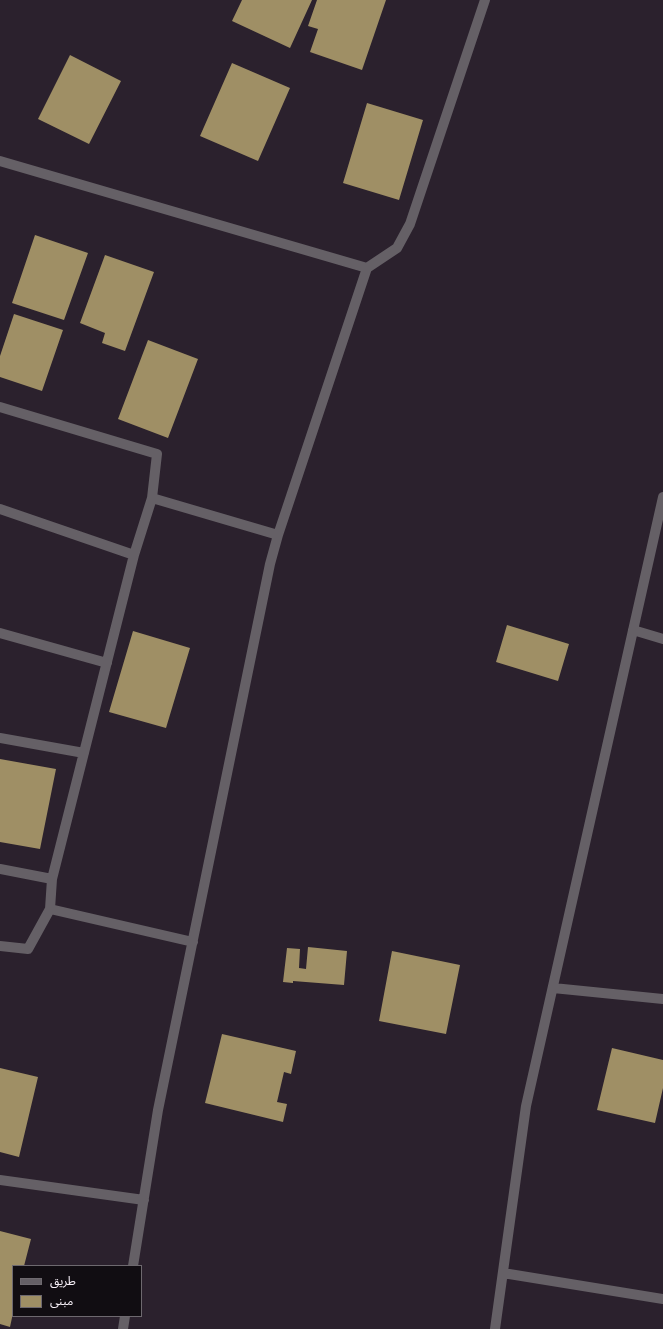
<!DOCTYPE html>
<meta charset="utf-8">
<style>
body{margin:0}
#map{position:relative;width:663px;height:1329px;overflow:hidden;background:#2b212d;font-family:Arial,"Noto Sans Arabic",sans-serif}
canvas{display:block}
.legend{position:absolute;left:12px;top:1265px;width:130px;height:52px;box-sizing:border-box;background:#110d12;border:1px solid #6e696f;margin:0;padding:5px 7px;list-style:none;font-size:12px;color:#f9f2fa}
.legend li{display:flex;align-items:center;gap:8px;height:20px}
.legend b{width:20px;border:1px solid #6e696f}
</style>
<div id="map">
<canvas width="663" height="1329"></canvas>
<ul class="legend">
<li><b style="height:5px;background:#656066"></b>طريق</li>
<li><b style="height:11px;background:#9f8f65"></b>مبنى</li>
</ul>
</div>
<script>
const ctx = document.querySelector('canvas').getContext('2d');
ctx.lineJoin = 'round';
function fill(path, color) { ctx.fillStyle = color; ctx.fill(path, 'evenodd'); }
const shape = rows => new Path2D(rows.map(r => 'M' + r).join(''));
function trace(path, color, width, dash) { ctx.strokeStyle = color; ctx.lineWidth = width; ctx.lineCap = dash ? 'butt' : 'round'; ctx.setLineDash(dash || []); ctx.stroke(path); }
fill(shape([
 [242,0,312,0,290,48,232,21],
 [317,0,386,0,362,70,310,52,318,29,308,26],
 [70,55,121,81,89,144,38,119],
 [232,63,290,88,258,161,200,136],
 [367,103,423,120,399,200,343,183],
 [35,235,88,253,64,320,12,303],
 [105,255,154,272,125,351,102,343,105,333,80,323],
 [14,314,63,330,42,391,0,377,0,356],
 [148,340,198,359,168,438,118,419],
 [507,625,569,644,558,681,496,662],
 [133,631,190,648,166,728,109,712],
 [0,759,56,769,40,849,0,842],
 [308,947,347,951,344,985,293,981,293,983,283,982,287,948,300,949,299,968,306,969],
 [392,951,460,965,446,1034,379,1021],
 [222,1034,296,1051,291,1074,284,1072,277,1102,287,1104,283,1122,205,1103],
 [612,1048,663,1060,663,1088,655,1123,597,1110],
 [0,1068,38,1077,19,1157,0,1152],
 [0,1231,31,1239,24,1266,13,1266,13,1313,10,1327,0,1324]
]), '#9f8f65');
trace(shape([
 [0,161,367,268,278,535,270,564,158,1110,133,1266],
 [367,268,397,248,410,224,485,0],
 [0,407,157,454,152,498],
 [0,509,134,555,152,498,278,535],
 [633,630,663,639],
 [0,633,107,663],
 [0,738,84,753],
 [0,869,52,879,50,909,193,942],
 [52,879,134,555],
 [0,946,28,949,50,909],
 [553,988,663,999],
 [0,1180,144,1200],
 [503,1273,663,1299],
 [123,1329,125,1316],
 [495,1329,526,1106,663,497]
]), '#656066', 10);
</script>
